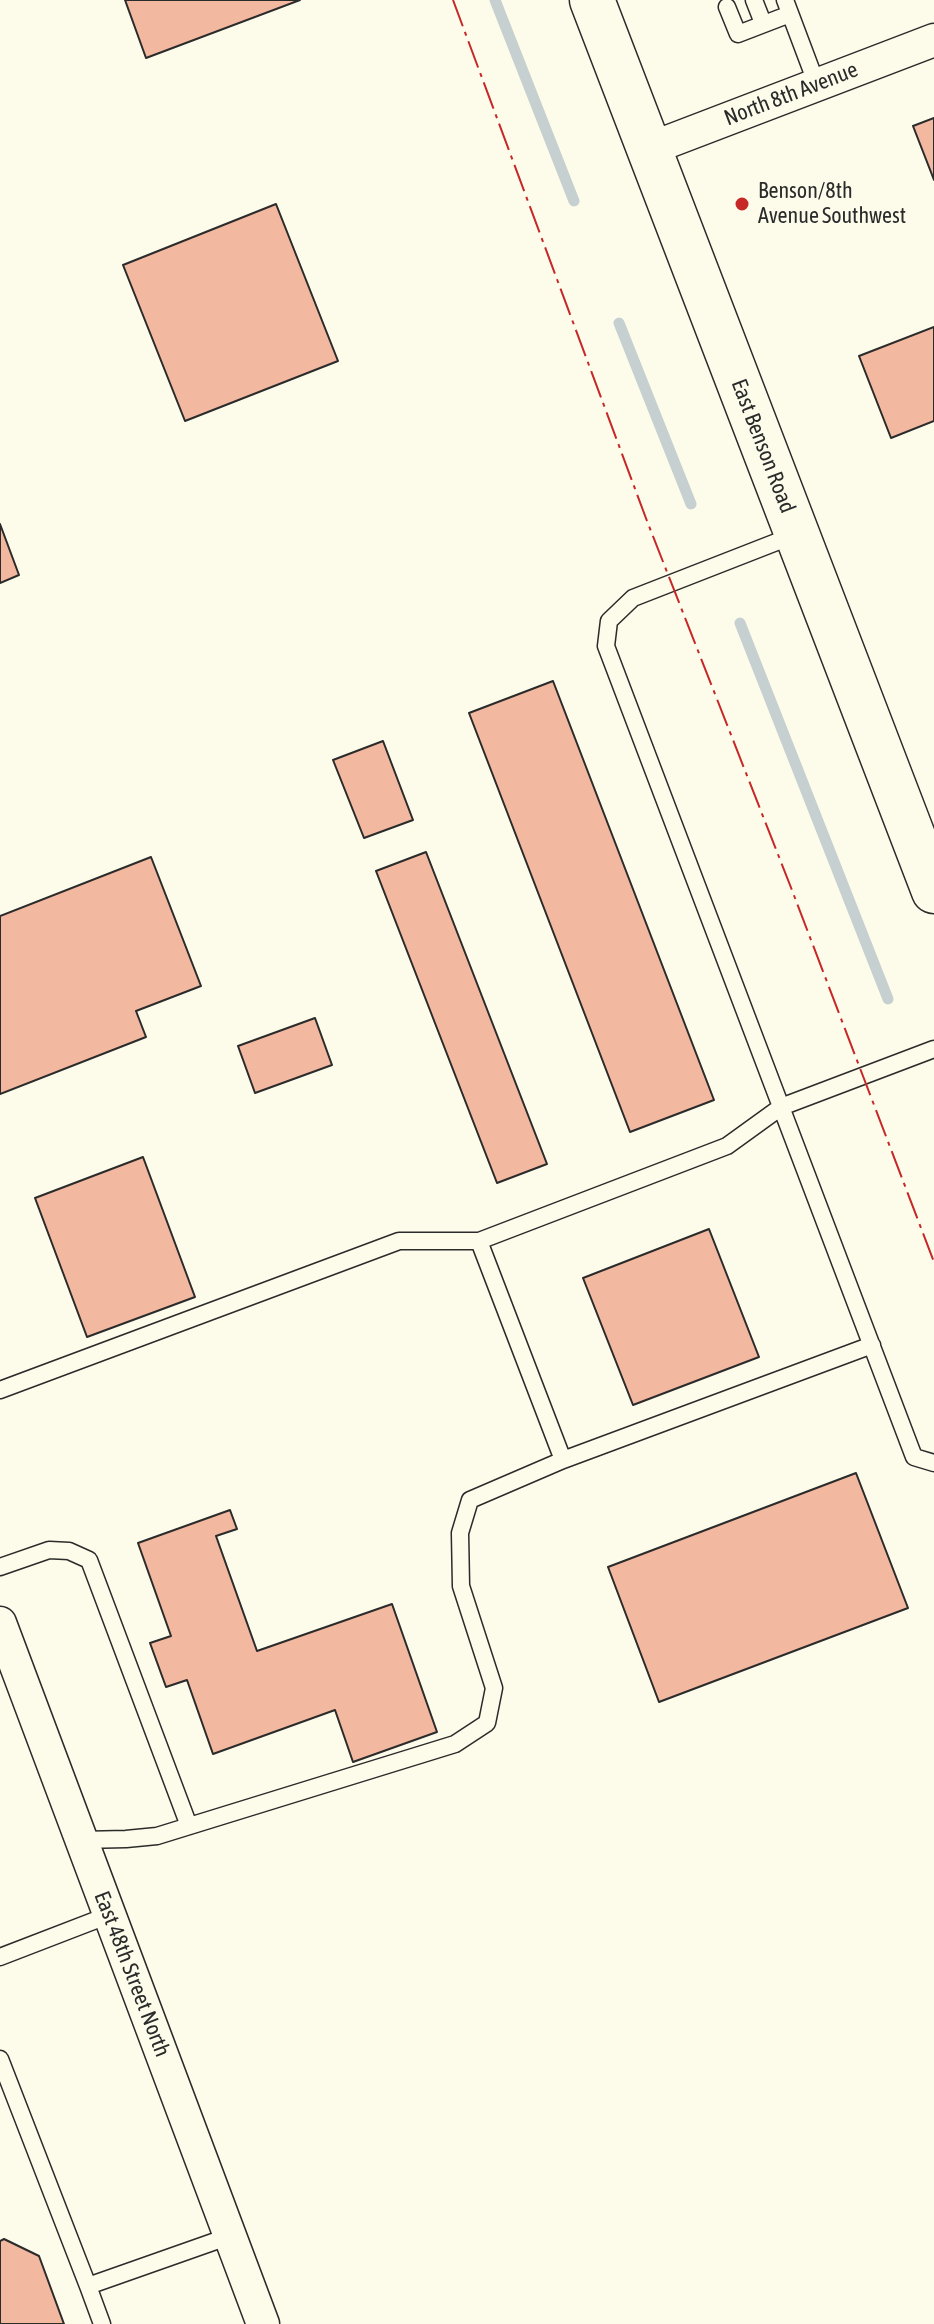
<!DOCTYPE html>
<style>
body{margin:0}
canvas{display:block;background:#fdfbea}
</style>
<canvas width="934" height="2324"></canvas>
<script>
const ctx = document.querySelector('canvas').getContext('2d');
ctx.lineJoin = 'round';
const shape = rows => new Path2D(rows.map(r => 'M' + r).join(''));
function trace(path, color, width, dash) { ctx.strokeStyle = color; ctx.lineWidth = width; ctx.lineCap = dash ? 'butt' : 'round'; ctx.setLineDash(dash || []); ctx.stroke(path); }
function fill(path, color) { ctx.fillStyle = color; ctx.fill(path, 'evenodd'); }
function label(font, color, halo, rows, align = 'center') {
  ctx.font = font + ' "Asap Condensed",sans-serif'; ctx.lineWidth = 6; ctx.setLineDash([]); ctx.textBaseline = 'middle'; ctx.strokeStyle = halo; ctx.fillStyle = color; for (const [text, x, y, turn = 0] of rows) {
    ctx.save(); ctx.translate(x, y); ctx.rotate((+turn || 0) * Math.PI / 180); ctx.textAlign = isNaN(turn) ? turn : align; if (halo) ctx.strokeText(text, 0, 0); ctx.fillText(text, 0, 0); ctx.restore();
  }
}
trace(shape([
 [495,0,574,201],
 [619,323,691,504],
 [740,623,888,999]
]), '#c7d0d0', 11);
const building = shape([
 [125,0,300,0,146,58,125,0],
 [934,118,934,180,913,126,934,118],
 [276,204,338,361,185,421,123,265,276,204],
 [934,327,934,421,891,438,859,356,934,327],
 [0,524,19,575,0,583,0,524],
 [553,681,714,1100,630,1132,469,713,553,681],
 [383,741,413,820,364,838,333,760,383,741],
 [426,852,547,1164,497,1183,376,871,426,852],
 [151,857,201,986,136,1011,146,1037,0,1094,0,916,151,857],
 [315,1018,332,1065,255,1093,238,1046,315,1018],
 [143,1157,195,1297,87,1337,35,1198,143,1157],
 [709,1229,759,1357,633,1405,583,1278,709,1229],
 [856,1473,908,1608,659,1702,608,1567,856,1473],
 [230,1510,237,1529,216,1536,257,1651,392,1604,437,1732,353,1762,335,1710,213,1754,187,1680,166,1687,150,1643,171,1636,138,1543,230,1510],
 [4,2239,39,2256,64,2324,0,2324,0,2241,4,2239]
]);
fill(building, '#f2b8a0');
trace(building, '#2b2b2b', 2);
const service = shape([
 [754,0,763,23],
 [785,0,817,85],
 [727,7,738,34,790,14],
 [797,534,633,598,609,621,606,646,914,1457,934,1463],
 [872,1345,563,1460,479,1241,727,1146,781,1107,934,1049],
 [0,1390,399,1241,479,1241],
 [0,1567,49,1550,69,1551,89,1560,189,1826],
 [81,1840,126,1839,157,1836,455,1744,487,1723,494,1688,461,1586,460,1533,470,1500,563,1460],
 [0,1957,109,1915],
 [0,2059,88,2286,230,2236],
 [88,2286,102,2324]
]);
const minor = shape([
 [649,149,934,40],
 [0,1623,263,2324]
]);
const primary = shape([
 [592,0,934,891]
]);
trace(service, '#2b2b2b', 19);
trace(minor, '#2b2b2b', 35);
trace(primary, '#2b2b2b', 47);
trace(service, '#fdfbea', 16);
trace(minor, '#fdfbea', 32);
trace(primary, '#fdfbea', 44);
trace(shape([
 [453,0,647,521,790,885,934,1262]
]), '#c62828', 2, [28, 6, 4, 6]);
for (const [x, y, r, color] of [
 [742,204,8,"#c62828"]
]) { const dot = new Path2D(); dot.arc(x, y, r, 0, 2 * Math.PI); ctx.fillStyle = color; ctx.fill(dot); trace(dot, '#fdfbea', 3); }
label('22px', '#2b2b2b', '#fdfbea', [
 ["North 8th Avenue",791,94,-21],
 ["East Benson Road",763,446,69],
 ["East 48th Street North",132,1974,69]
]);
label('22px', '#2b2b2b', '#fdfbea', [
 ["Benson/8th",758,191],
 ["Avenue Southwest",758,216]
], 'left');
</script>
